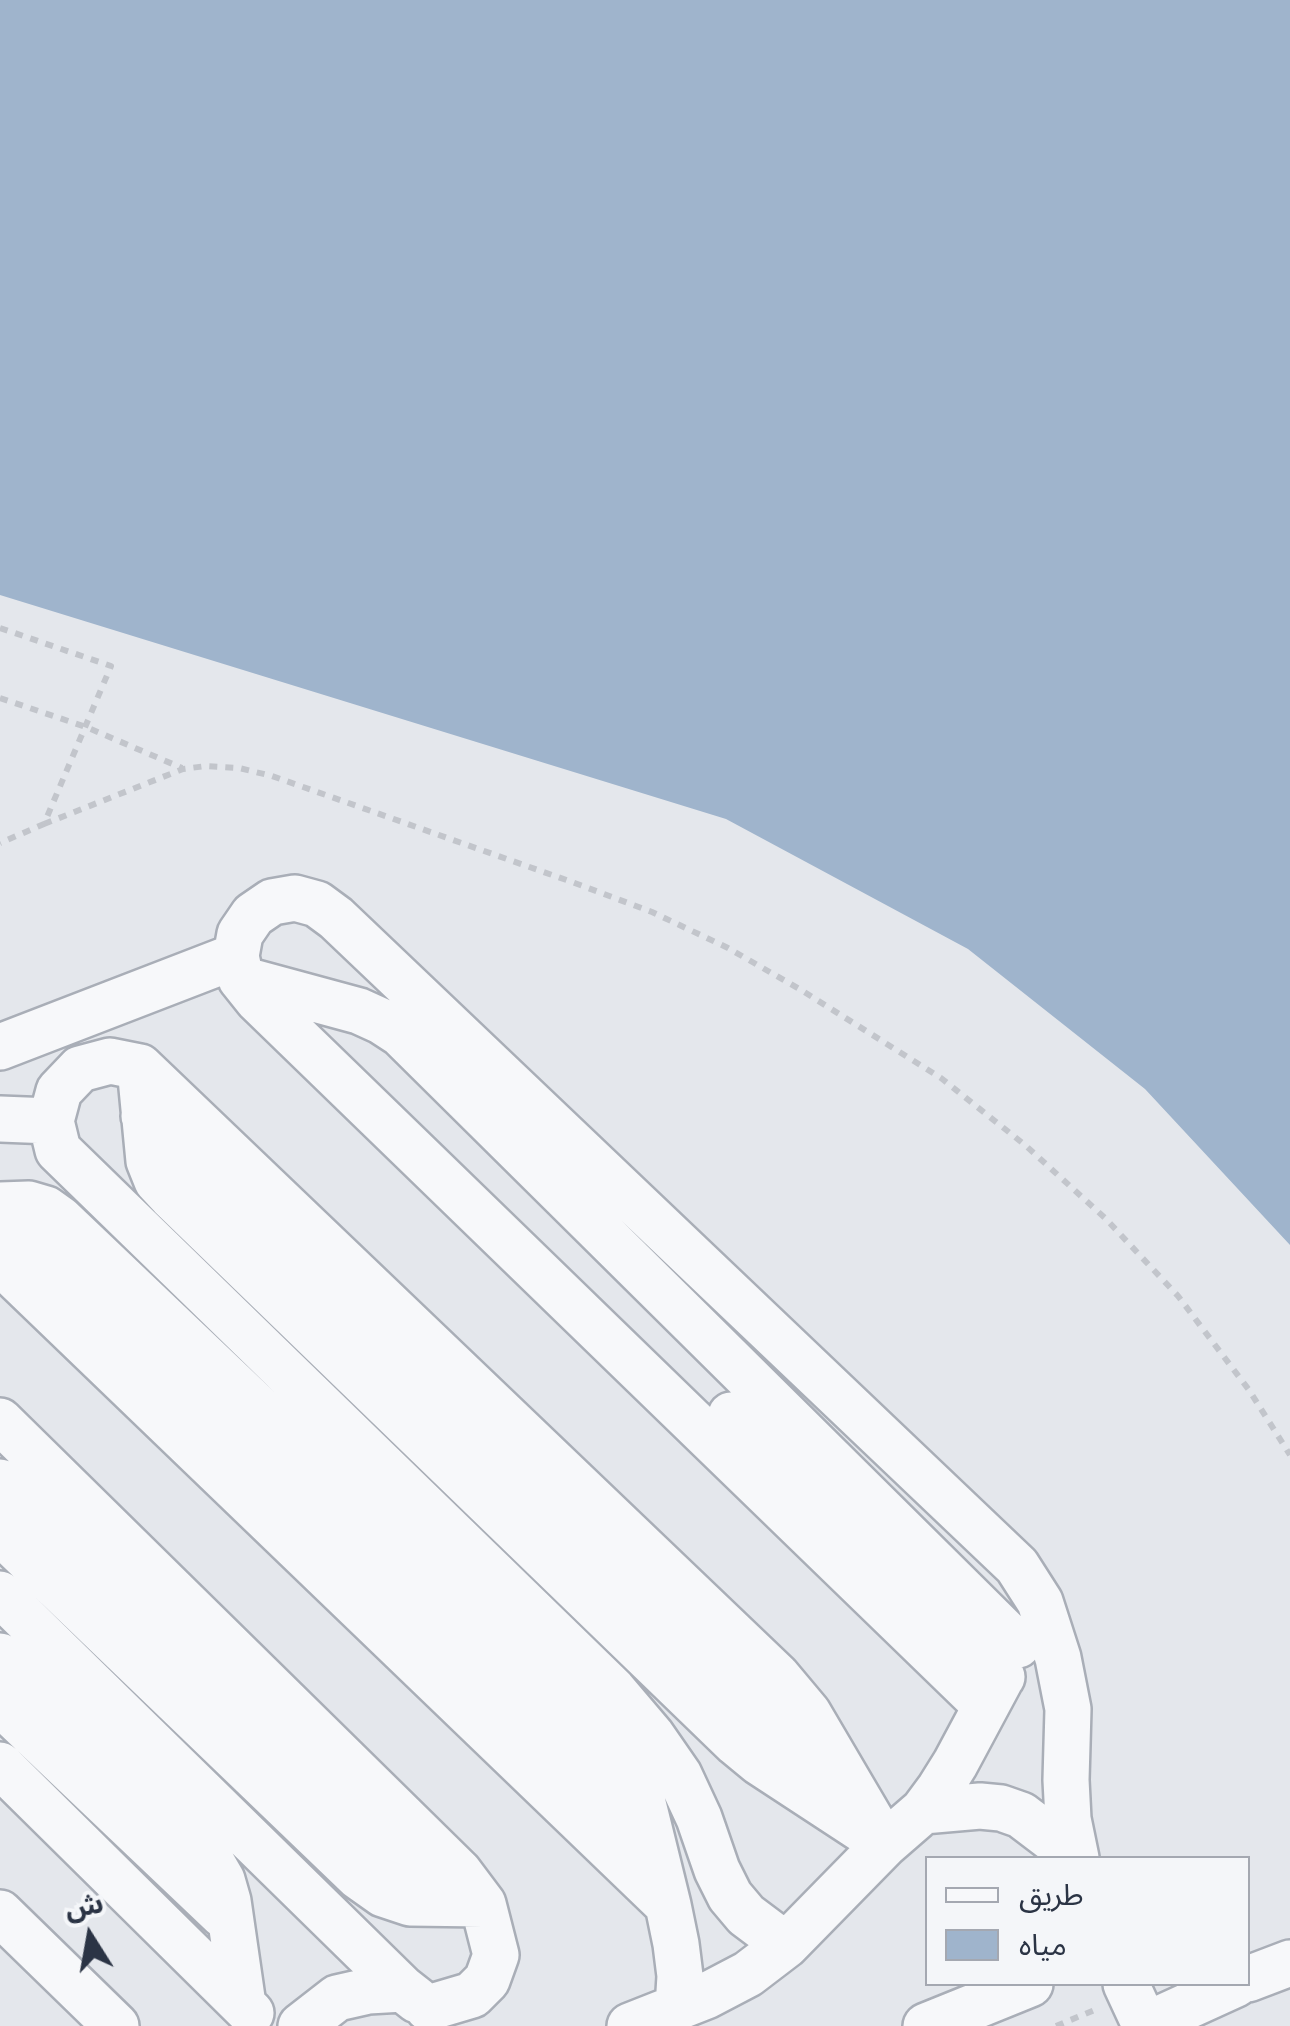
<!DOCTYPE html>
<meta charset="utf-8">
<style>
body{margin:0}
#map{position:relative;width:1290px;height:2026px;overflow:hidden;background:#e4e7ec;font-family:Helvetica,"Noto Sans Arabic",sans-serif}
canvas{display:block}
.legend{position:absolute;left:925px;top:1856px;width:325px;height:130px;box-sizing:border-box;background:#f4f6f9;border:2px solid #a4a8b1;margin:0;padding:12px 18px;list-style:none;font-size:30px;color:#2b3445}
.legend li{display:flex;align-items:center;gap:20px;height:50px}
.legend b{width:50px;border:2px solid #a4a8b1}
.north{position:absolute;left:40px;top:1886px;width:100px;height:100px;-webkit-text-stroke:8px #f4f6f9;paint-order:stroke;rotate:349deg;font-size:28px;font-weight:700;line-height:40px;text-align:center;color:#2b3445}
.north::after{content:'';display:block;margin:auto;width:35px;height:45px;background:#2b3445;clip-path:polygon(50% 0,100% 100%,50% 72%,0 100%)}
</style>
<div id="map">
<canvas width="1290" height="2026"></canvas>
<ul class="legend">
<li><b style="height:12px;background:#f7f8fa"></b>طريق</li>
<li><b style="height:28px;background:#9fb4cc"></b>مياه</li>
</ul>
<div class="north">ش</div>
</div>
<script>
const ctx = document.querySelector('canvas').getContext('2d');
ctx.lineJoin = 'round';
function fill(path, color) { ctx.fillStyle = color; ctx.fill(path, 'evenodd'); }
const shape = rows => new Path2D(rows.map(r => 'M' + r).join(''));
function trace(path, color, width, dash) { ctx.strokeStyle = color; ctx.lineWidth = width; ctx.lineCap = dash ? 'butt' : 'round'; ctx.setLineDash(dash || []); ctx.stroke(path); }
fill(shape([
 [0,0,1290,0,1290,1245,1145,1089,968,949,726,819,0,595]
]), '#9fb4cc');
const minor = shape([
 [241,979,359,1011,381,1021,401,1034,1018,1645],
 [0,1047,236,956],
 [140,1067,149,1161,157,1181,171,1196,736,1743,759,1762,875,1838],
 [144,1116,809,1769],
 [0,1119,51,1121],
 [0,1205,29,1204,46,1209,60,1219,623,1755,634,1774,641,1795,668,1905,676,1944,680,1976,678,2008],
 [0,1213,648,1827],
 [0,1262,668,1905],
 [731,1415,1002,1677],
 [0,1421,459,1872,483,1904,496,1955,487,1980,472,1995,428,2008],
 [0,1482,438,1903],
 [0,1532,359,1877,383,1894,410,1903,483,1904],
 [0,1594,403,1989],
 [0,1656,211,1861,222,1880,228,1901,243,2005],
 [0,1703,223,1915],
 [986,1706,257,999,241,979,236,956,240,934,253,915,272,902,295,898,317,904,336,918,1017,1566,1040,1602,1058,1658,1068,1709,1066,1780,1068,1819,1076,1858],
 [0,1765,251,2013],
 [923,1811,980,1806,1001,1808,1021,1815,1075,1856],
 [0,1913,116,2026],
 [786,1945,746,1915,730,1896,717,1870,699,1818,679,1775,652,1736,613,1690,58,1150,51,1121,59,1091,80,1069,110,1061,140,1067,777,1676,808,1713,885,1844],
 [1248,1979,1290,1963],
 [1126,1984,1145,2025],
 [301,2026,337,1998,368,1991,403,1989,417,2000],
 [630,2026,706,1996,748,1974,786,1945,885,1844,923,1811,940,1788,955,1764,1000,1680],
 [926,2026,1030,1984],
 [1144,2026,1236,1984]
]);
trace(minor, '#a9aeb7', 50);
trace(shape([
 [0,628,111,666,44,824,0,843],
 [0,698,86,727,182,768],
 [44,824,183,769,206,766,239,768,272,776,572,882,652,912,728,948,801,990,941,1078,1025,1145,1105,1218,1178,1296,1249,1390,1290,1455],
 [1056,2026,1097,2009]
]), '#c2c5cb', 6, [8, 8]);
trace(minor, '#f7f8fa', 45);
</script>
